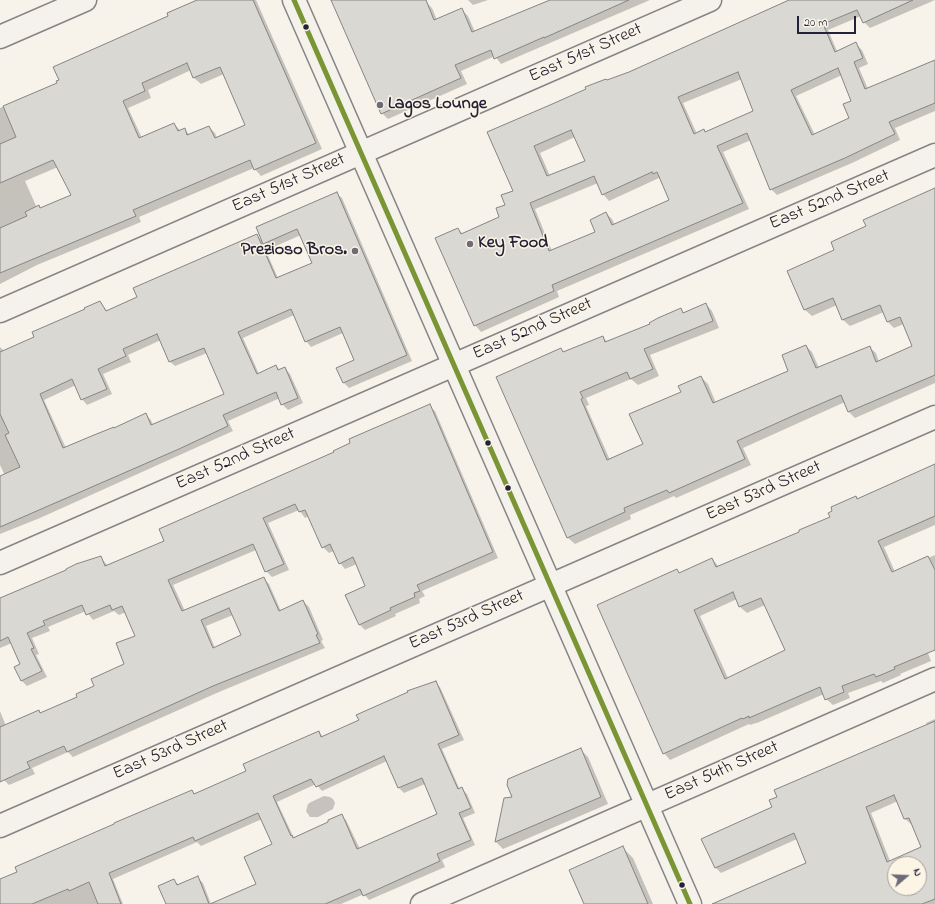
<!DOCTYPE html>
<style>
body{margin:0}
#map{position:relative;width:935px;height:904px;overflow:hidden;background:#f7f3ea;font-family:"Indie Flower",sans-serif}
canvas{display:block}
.north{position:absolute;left:887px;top:856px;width:40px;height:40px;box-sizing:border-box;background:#fcf5e5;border:1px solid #a5a1a1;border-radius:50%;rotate:71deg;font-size:11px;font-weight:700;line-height:16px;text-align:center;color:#22223b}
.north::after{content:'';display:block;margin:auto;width:14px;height:18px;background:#6d6b78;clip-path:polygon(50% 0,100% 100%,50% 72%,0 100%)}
.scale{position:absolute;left:797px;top:16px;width:59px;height:18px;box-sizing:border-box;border:2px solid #22223b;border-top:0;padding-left:5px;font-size:12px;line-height:14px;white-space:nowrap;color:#22223b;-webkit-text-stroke:3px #fcf5e5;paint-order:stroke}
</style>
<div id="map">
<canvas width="935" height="904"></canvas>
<div class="north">N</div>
<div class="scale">20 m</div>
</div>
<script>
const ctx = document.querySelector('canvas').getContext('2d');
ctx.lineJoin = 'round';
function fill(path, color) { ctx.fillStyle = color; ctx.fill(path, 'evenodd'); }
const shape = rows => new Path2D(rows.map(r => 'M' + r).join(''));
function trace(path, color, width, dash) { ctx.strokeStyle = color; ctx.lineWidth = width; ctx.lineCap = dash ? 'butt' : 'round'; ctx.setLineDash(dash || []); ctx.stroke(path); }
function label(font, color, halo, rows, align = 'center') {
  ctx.font = font + ' "Indie Flower",sans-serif'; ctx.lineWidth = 3; ctx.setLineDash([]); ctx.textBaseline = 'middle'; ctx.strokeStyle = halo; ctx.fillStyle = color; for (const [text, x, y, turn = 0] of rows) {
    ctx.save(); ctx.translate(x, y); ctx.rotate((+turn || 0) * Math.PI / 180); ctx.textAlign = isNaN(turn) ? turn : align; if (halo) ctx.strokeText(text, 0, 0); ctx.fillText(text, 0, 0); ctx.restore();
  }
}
fill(shape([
 [324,796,330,797,333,799,335,803,333,809,318,817,310,817,306,811,308,804,311,802]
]), '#c7c2be');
fill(shape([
 [198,0,256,0,322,149,261,176,254,168,139,217,141,222,37,265,0,284,0,108,58,83],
 [191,70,194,78,201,84,224,74,247,126,217,138,215,133,209,127,190,135,185,130,181,131,174,124,142,138,128,108,151,98,148,90],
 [58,167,72,195,41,209,39,206,37,208,25,181],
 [332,0,390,0,426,2,432,8,437,20,462,10,468,16,475,32,552,0,650,0,501,64,495,56,461,71,467,84,388,119,382,113],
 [468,0,488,0,473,5],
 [794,0,935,0,870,28,864,22,861,16,828,30,837,51,856,44,862,50,868,64,859,68,868,89,935,61,935,111,895,128,900,140,852,163,777,195,771,189,751,140,723,152,749,209,557,291,559,297,481,332,475,325,458,229,463,234,501,217,506,205,514,191,489,132,629,73],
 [842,75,852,101,851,118,815,135,796,96],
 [742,79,754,111,706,133,704,130,697,134,683,103],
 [575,137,586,162,550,176,540,153],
 [659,178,661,179,671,201,615,225,612,219,606,213,597,233,552,251,535,209,598,183,603,194,609,201],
 [935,189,935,383,855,418,848,411,845,402,743,448,751,465,676,498,674,496,630,515,631,519,575,544,568,538,497,377,561,350,564,352,602,337,608,342,651,324,680,309,684,313,706,304,712,311,719,328,650,355,659,376,638,385,631,379,586,398,589,405,586,406,610,460,644,445,682,392,701,377,708,384,716,403,790,371,806,346,812,352,819,368,869,347,876,353,879,362,913,347,904,324,894,328,887,321,884,312,850,326,843,320,837,305,812,316,805,310,788,271,836,250,867,227],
 [336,193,342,198,412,361,349,388,344,383,355,361,343,333,311,347,306,341,294,315,243,338,259,374,276,366,280,370,285,368,290,374,303,403,288,410,282,404,280,398,228,421,233,431,40,518,0,534,0,493,11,489,0,465,0,347,5,352,35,338,100,302,108,312,138,298,256,235,263,242],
 [301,235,313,263,278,278,262,242,269,249],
 [161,340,169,361,175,366,207,353,226,394,153,425,151,420,146,415,115,429,66,448,44,400,76,385,82,399,87,405,112,394,103,374,131,362,128,355],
 [429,406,435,411,498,558,422,591,425,596,419,599,420,603,395,614,396,616,365,630,359,624,367,586,357,564,345,569,340,563,334,551,329,553,323,547,309,516,305,518,299,510,268,523,289,570,272,577,266,571,256,550,173,585,185,611,263,578,269,584,281,611,303,601,309,607,323,640,321,641,325,648,219,692,73,757,68,752,32,768,35,774,9,785,4,780,0,771,0,711,6,726,38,711,41,714,79,697,96,687,125,664,137,636,126,612,119,615,114,611,93,620,86,611,48,627,50,631,32,638,39,654,36,655,47,677,27,686,21,680,21,665,12,643,0,648,0,600,100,557,108,566,165,541,335,453],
 [233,615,242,635,215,648,206,626],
 [935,465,935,525,884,547,895,572,935,555,935,649,928,653,931,661,900,674,901,675,883,683,881,681,848,693,850,698,833,705,826,699,824,694,757,723,756,723,750,725,749,724,670,760,664,753,677,570,680,573,712,559,719,567,801,532,831,517,856,497,858,499],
 [737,599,740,607,747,613,765,605,786,651,728,678,700,616],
 [435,682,440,687,464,740,442,749,460,790,462,789,467,794,475,813,463,818,475,845,442,860,445,867,369,900,364,894,341,904,213,904,258,884,273,844,262,819,201,846,197,842,113,879,123,904,0,904,0,880,192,791,196,795,248,771,319,732,323,737,360,721],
 [387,761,399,788,404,793,425,784,438,814,360,849,346,820,341,815,330,822,294,838,277,802,316,784,322,791],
 [935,719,935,904,728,904,807,863,797,839,721,873,715,867,773,808,927,725,926,723],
 [898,801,905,819,911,824,912,824,923,848,890,861,871,813],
 [895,864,919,864,919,888,895,888],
 [580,749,588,757,608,804,503,849,496,842,504,801,513,797],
 [622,847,633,858,653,904,585,904],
 [198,878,203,883,211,904,168,904,173,880,179,885]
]), '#0003');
const building = shape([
 [197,0,253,0,316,143,254,170,250,160,133,210,136,216,0,273,0,228,27,216,25,212,39,205,40,208,71,195,53,160,0,183,0,144,16,137,3,106,57,83,56,81,59,80,53,67,168,16,167,13,197,0],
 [187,63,193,78,220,67,245,125,215,138,209,126,187,135,185,128,178,131,174,123,139,138,123,101,145,91,142,83,187,63],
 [331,0,426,0,434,20,462,8,472,32,550,0,629,0,544,38,544,37,494,59,491,50,455,65,461,78,381,114,331,0],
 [789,0,913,0,863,23,857,10,823,24,835,52,856,42,863,58,854,62,865,89,935,60,935,103,889,122,895,134,845,158,770,190,747,133,717,146,743,203,552,285,554,291,474,326,435,238,458,228,461,234,499,217,496,208,505,205,501,195,513,191,487,132,550,105,586,89,585,87,606,79,607,80,629,72,789,0],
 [838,68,851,101,843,104,849,118,812,135,791,90,838,68],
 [738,72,753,111,705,132,704,129,694,134,678,97,738,72],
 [571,130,585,161,547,176,534,146,571,130],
 [652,172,653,174,657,172,669,200,612,225,606,212,590,220,595,232,549,251,530,203,594,176,602,195,652,172],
 [935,188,935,375,848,412,841,395,797,414,737,441,745,459,669,493,667,490,624,508,625,512,567,538,496,377,561,348,563,352,603,336,605,342,650,324,649,323,658,318,681,308,683,313,706,303,713,321,644,349,653,369,630,379,627,372,580,392,583,398,581,399,607,460,643,444,629,414,681,392,678,386,701,376,713,403,788,371,782,355,806,345,816,368,870,346,876,362,912,346,900,317,887,322,880,305,842,320,833,298,804,310,787,271,834,250,831,242,866,226,863,220,935,188],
 [337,192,407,355,343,383,336,368,354,360,340,327,305,342,291,309,238,332,257,374,276,365,278,370,285,367,298,398,281,405,276,392,223,415,228,426,179,449,0,527,0,476,20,467,5,435,9,433,0,414,0,352,34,337,32,332,85,309,84,308,100,301,106,311,137,297,133,288,257,234,276,278,312,263,297,229,263,244,256,227,337,192],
 [157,334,169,362,204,348,224,394,151,425,146,413,114,428,114,427,94,435,63,448,40,394,72,379,81,400,107,389,98,369,126,356,123,349,157,334],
 [430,404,493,552,417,585,420,591,414,593,415,597,390,608,391,610,359,625,345,595,365,586,353,557,339,564,330,544,322,548,305,510,299,512,295,504,263,518,284,564,265,572,253,544,168,580,182,611,264,577,279,611,303,600,318,634,316,635,320,643,213,686,67,752,64,746,27,762,30,768,0,782,0,727,39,710,40,713,77,697,76,694,94,686,91,679,124,664,116,643,135,636,122,606,112,610,110,605,86,615,82,605,43,621,45,625,27,633,34,648,31,649,42,671,21,681,14,667,20,664,8,637,0,641,0,598,66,570,66,569,76,564,101,556,105,566,164,541,159,529,334,452,333,451,350,443,349,439,430,404],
 [229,608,241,635,213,648,201,620,229,608],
 [935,464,935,516,878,541,892,572,928,556,935,570,935,650,894,667,895,669,876,677,874,674,842,686,844,692,825,700,820,687,749,718,749,716,743,719,742,718,663,754,597,605,677,569,679,573,712,558,716,567,799,532,799,530,830,517,828,513,832,511,831,507,856,496,857,499,935,464],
 [733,592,739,607,761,598,785,650,725,679,694,610,733,592],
 [436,681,459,735,438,744,458,789,462,787,471,808,459,813,471,840,437,854,440,861,363,896,360,889,325,904,210,904,256,884,244,857,272,844,258,813,195,841,193,837,109,873,121,904,98,904,89,882,69,891,68,889,32,904,0,904,0,879,17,872,15,867,114,824,114,823,192,790,194,794,246,771,243,764,319,731,321,737,359,720,356,715,408,692,407,691,436,681],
 [384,756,398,788,422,778,437,814,357,849,342,814,328,820,328,822,293,838,292,835,291,836,273,796,311,779,316,787,384,756],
 [935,721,935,899,922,904,712,904,806,863,794,833,715,868,701,839,772,807,769,800,777,797,774,790,935,721],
 [894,795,904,819,909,818,921,847,887,862,866,807,894,795],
 [895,864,919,864,919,888,895,888,895,864],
 [581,748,601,797,495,842,504,798,512,797,507,785,508,779,581,748],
 [623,846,648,904,584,904,569,870,623,846],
 [198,876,209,904,166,904,158,886,174,879,177,885,198,876]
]);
fill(building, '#dad8d2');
trace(building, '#868485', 1);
const street = shape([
 [294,0,690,904],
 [0,311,710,0],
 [0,563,935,155],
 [0,826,935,417],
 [422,904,935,679]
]);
const secondary = shape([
 [0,37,85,0]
]);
trace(street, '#868485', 25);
trace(secondary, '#868485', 25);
trace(street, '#f5f2ec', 22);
trace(secondary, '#f5f2ec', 22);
trace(shape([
 [294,0,690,904]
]), '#799534', 5);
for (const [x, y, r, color] of [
 [306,27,3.5,"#22223b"],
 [380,105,4,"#6d6b78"],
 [470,244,4,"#6d6b78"],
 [355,251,4,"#6d6b78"],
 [488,443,3.5,"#22223b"],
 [508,488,3.5,"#22223b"],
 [682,885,3.5,"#22223b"]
]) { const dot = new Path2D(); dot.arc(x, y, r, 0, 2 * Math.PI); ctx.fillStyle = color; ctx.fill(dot); trace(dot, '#fcf5e5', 1.5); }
label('18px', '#22223b', '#fcf5e5', [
 ["East 51st Street",586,54,-24],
 ["East 51st Street",289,184,-24],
 ["East 52nd Street",830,201,-23],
 ["East 52nd Street",533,330,-24],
 ["East 52nd Street",236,460,-24],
 ["East 53rd Street",764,492,-24],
 ["East 53rd Street",467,621,-24],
 ["East 53rd Street",171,751,-24],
 ["East 54th Street",722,772,-24]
]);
label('bold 18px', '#22223b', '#fcf5e5', [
 ["Lagos Lounge",388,105],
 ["Key Food",478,244],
 ["Prezioso Bros.",347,251,"right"]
], 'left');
</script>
